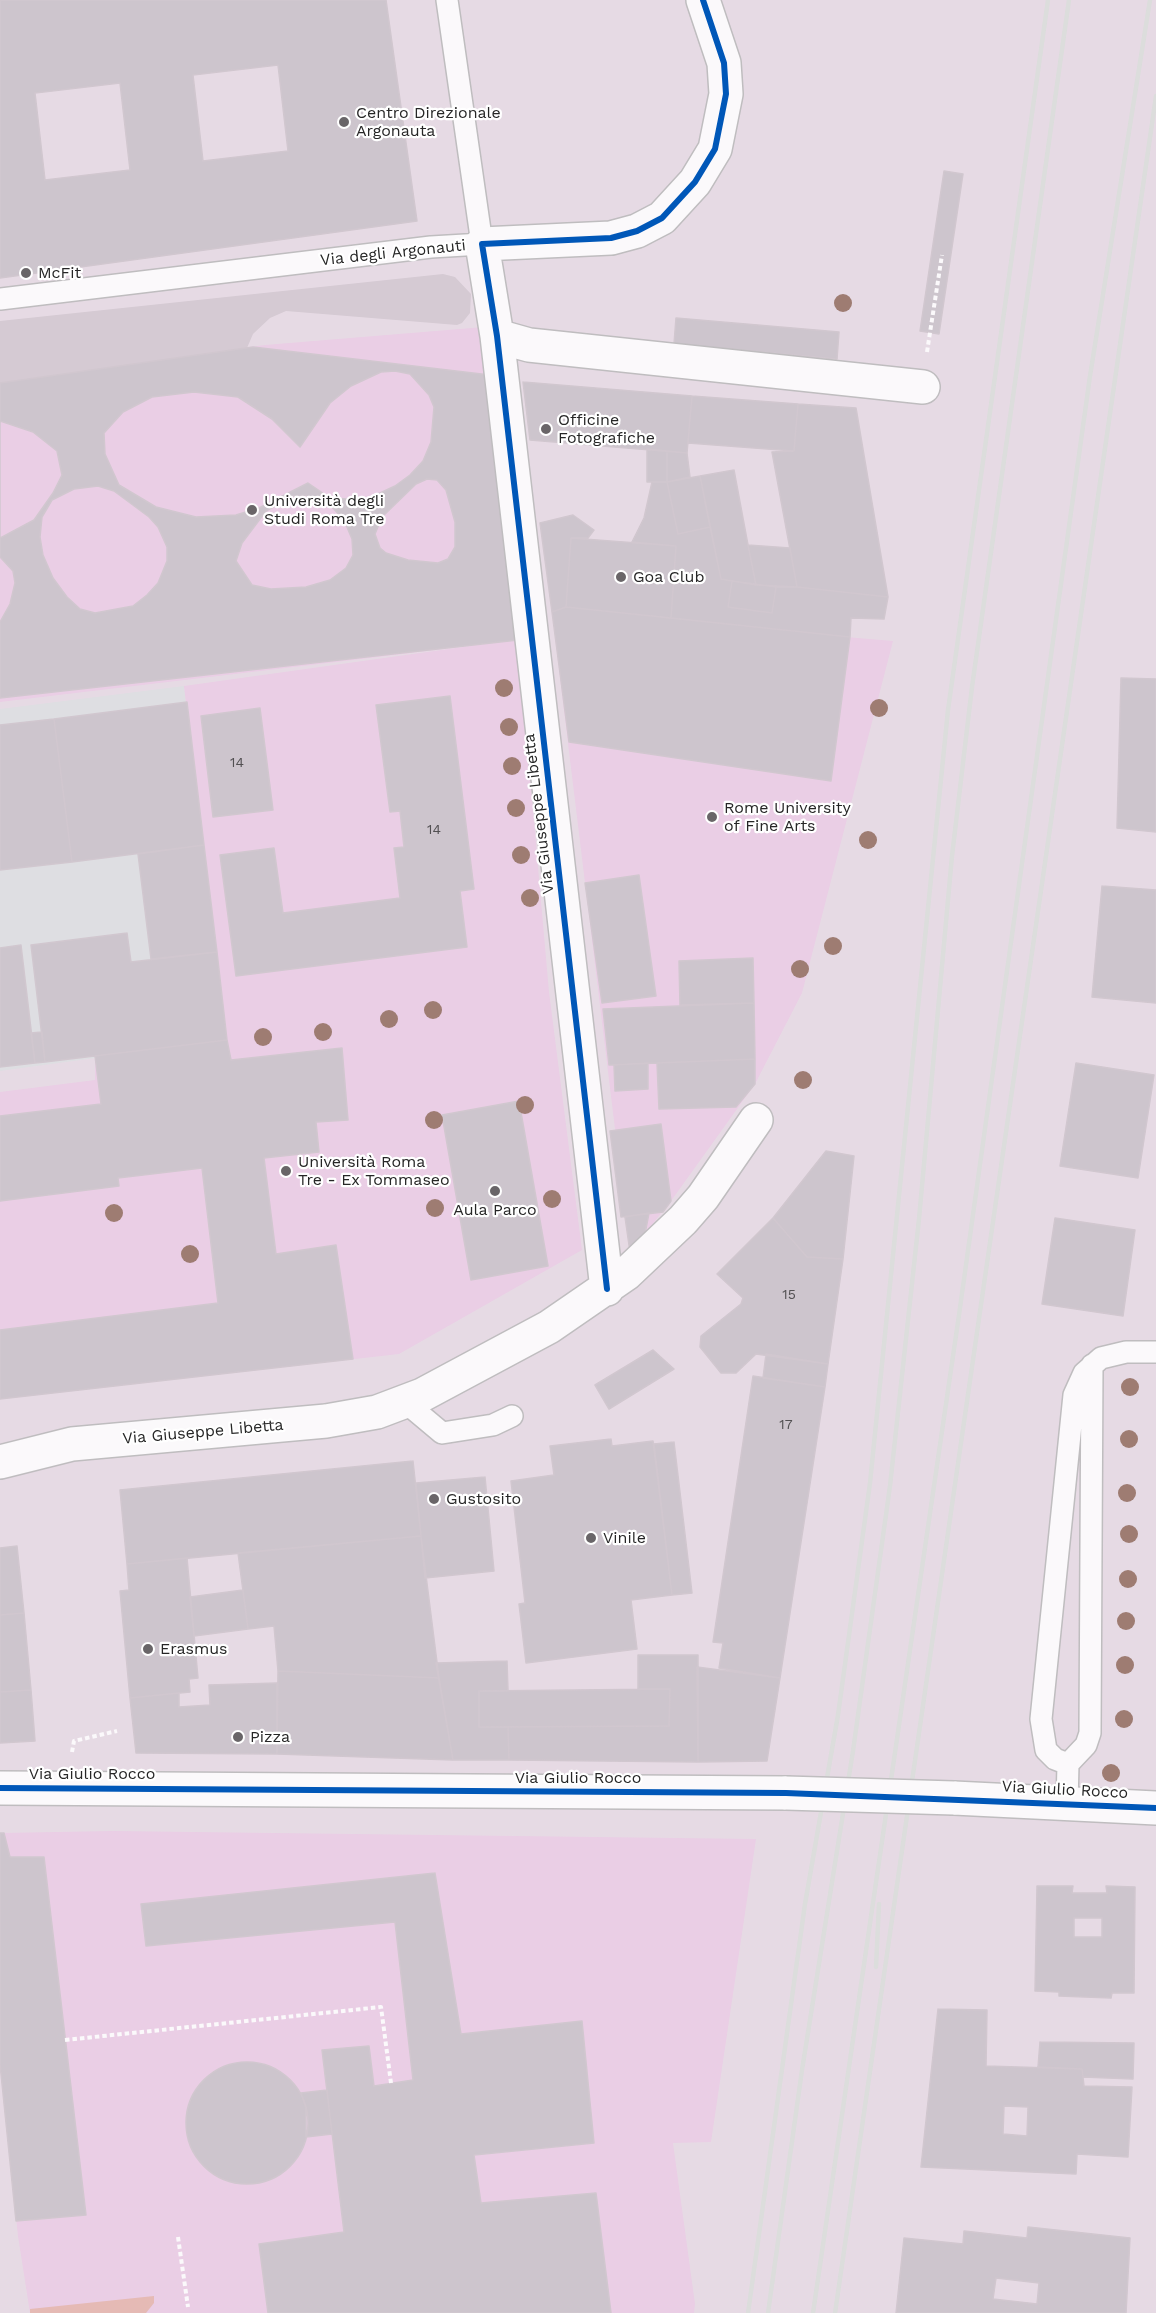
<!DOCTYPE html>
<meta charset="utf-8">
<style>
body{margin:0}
canvas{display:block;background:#e6dae4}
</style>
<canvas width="1156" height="2313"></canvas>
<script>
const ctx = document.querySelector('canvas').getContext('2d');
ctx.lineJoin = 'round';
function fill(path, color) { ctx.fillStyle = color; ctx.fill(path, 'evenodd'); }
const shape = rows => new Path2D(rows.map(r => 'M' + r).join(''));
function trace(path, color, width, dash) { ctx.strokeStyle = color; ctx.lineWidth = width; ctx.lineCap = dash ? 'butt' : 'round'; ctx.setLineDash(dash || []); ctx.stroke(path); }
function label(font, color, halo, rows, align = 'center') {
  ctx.font = font + ' "Work Sans",sans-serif'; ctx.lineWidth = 4.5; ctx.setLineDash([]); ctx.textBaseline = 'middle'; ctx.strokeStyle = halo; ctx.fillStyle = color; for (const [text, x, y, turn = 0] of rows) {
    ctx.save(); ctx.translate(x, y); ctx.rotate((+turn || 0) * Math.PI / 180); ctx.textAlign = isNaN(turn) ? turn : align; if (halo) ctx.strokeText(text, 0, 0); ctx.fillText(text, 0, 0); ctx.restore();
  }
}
fill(shape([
 [184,686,227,1040,0,1071,0,709]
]), '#dedee2');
fill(shape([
 [484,327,518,640,549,992,582,1250,399,1354,0,1399,0,1092,95,1080,95,1056,227,1040,184,686,470,646,0,702,0,379,265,345],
 [552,612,893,641,802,993,755,1084,671,1201,630,1252],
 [113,1831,756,1839,711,2142,673,2143,695,2304,694,2313,30,2313,18,2236,0,2064,0,1833]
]), '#eacee5');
fill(shape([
 [154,2296,154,2303,146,2313,30,2313,30,2309]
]), '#e5bab5');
fill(shape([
 [443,274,455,277,471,294,470,313,462,323,457,325,286,311,270,318,253,334,247,348,0,383,0,321]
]), '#d5cad3');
const building = shape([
 [0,0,386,0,417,221,0,278,0,0],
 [278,65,288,151,203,161,193,75,278,65],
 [120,83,130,170,45,180,35,93,120,83],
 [944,171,963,174,939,334,920,331,944,171],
 [676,318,839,332,837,359,674,344,676,318],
 [253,347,490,375,518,640,0,698,0,622,10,604,15,583,13,571,0,557,0,383,253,347],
 [427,479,437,480,446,490,455,522,455,547,448,559,438,563,408,560,386,553,380,548,375,534,382,517,416,484,427,479],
 [98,486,114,491,149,517,158,527,167,547,167,561,158,583,147,595,133,606,95,613,80,609,67,597,53,578,43,555,40,537,42,517,52,500,74,489,98,486],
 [305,495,331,506,344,520,352,539,353,555,346,568,330,580,306,587,271,589,252,585,236,561,242,543,266,511,293,496,305,495],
 [395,371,410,374,429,395,434,407,431,442,423,461,410,475,395,486,365,500,330,498,308,483,259,508,236,515,196,517,156,507,119,485,105,454,104,433,123,412,152,397,194,392,238,397,272,419,300,447,330,403,351,386,381,372,395,371],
 [523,382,692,396,687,453,530,440,523,382],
 [692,396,798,404,794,451,688,443,692,396],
 [798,404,856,408,888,597,797,587,772,452,794,451,798,404],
 [0,421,33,432,57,451,62,475,53,493,34,520,0,538,0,421],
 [647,449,667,451,667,482,647,482,647,449],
 [667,451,687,453,690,477,667,482,667,451],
 [734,470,748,545,756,585,721,579,700,476,734,470],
 [700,476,710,527,678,534,667,482,700,476],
 [652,482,667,482,678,534,710,527,721,579,732,581,728,607,772,613,776,587,797,587,888,597,884,619,851,618,850,637,671,618,676,546,632,542,644,518,652,482],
 [573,515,594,530,588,538,571,538,566,607,552,612,540,523,573,515],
 [571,538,676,546,671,618,566,607,571,538],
 [748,545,790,548,797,587,756,585,748,545],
 [732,581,776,587,772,613,728,607,732,581],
 [566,607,850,637,831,781,569,742,552,612,566,607],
 [1121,678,1156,679,1156,832,1117,828,1121,678],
 [450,696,474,889,460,891,467,947,236,976,220,855,274,848,283,913,400,898,394,848,404,847,400,811,390,812,376,705,450,696],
 [187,702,204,845,72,862,54,719,187,702],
 [260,708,273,810,213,817,201,716,260,708],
 [54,719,72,862,0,870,0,725,54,719],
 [204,845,217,952,151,959,138,854,204,845],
 [639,875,656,996,602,1003,585,883,639,875],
 [1102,886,1156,890,1156,1003,1092,997,1102,886],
 [127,933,131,962,217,952,227,1040,45,1062,31,945,127,933],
 [21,945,35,1063,0,1067,0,948,21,945],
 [753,958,754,1003,680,1005,679,961,753,958],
 [754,1003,755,1059,609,1065,603,1009,754,1003],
 [42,1032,45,1062,35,1063,31,1033,42,1032],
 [227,1040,231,1060,342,1048,348,1120,316,1122,319,1152,264,1158,276,1254,336,1245,353,1359,0,1399,0,1330,218,1303,202,1168,118,1178,119,1186,0,1201,0,1116,101,1104,95,1056,227,1040],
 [755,1059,755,1084,736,1107,659,1109,657,1063,755,1059],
 [648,1063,648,1089,615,1091,614,1065,648,1063],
 [1076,1063,1154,1075,1138,1178,1060,1166,1076,1063],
 [519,1101,548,1266,471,1280,442,1115,519,1101],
 [661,1124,671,1201,663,1212,621,1217,610,1131,661,1124],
 [826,1151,854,1156,843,1259,807,1257,773,1218,826,1151],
 [649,1213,644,1239,630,1252,625,1217,649,1213],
 [773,1218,807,1257,843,1259,828,1364,756,1354,736,1373,721,1373,700,1347,701,1336,741,1304,743,1298,717,1274,773,1218],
 [1055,1218,1135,1230,1123,1316,1042,1304,1055,1218],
 [653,1350,674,1369,609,1409,595,1385,653,1350],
 [766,1354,828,1364,825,1387,763,1378,766,1354],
 [753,1376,825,1387,780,1678,719,1668,723,1643,713,1642,753,1376],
 [611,1439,612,1446,653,1441,672,1595,631,1600,637,1649,526,1663,519,1604,525,1603,511,1481,554,1475,550,1446,611,1439],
 [674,1442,692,1593,672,1595,654,1444,674,1442],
 [413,1461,421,1536,127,1564,120,1490,413,1461],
 [485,1477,494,1571,425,1578,416,1483,485,1477],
 [421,1536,439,1678,278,1671,274,1626,248,1629,238,1553,421,1536],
 [17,1546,24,1613,0,1615,0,1548,17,1546],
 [187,1558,198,1678,189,1679,190,1692,130,1698,120,1591,129,1590,127,1564,187,1558],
 [243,1590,248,1629,194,1636,190,1597,243,1590],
 [24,1613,31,1690,0,1692,0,1615,24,1613],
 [638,1655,698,1655,698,1762,509,1760,508,1727,669,1726,670,1689,638,1689,638,1655],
 [507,1661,508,1691,479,1691,479,1727,508,1727,509,1760,453,1760,436,1663,507,1661],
 [697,1667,780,1678,767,1761,698,1762,697,1667],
 [278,1671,439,1678,453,1760,277,1754,278,1671],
 [277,1683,277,1754,136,1753,130,1698,179,1693,179,1707,210,1705,209,1685,277,1683],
 [670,1689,669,1726,479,1727,479,1691,670,1689],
 [31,1690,35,1741,0,1743,0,1692,31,1690],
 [0,1833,4,1833,10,1857,44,1857,86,2215,16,2221,0,2064,0,1833],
 [435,1873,461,2034,582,2021,594,2143,474,2155,481,2203,596,2193,611,2313,268,2313,259,2244,344,2232,322,2050,369,2046,374,2086,413,2080,395,1922,146,1946,141,1904,435,1873],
 [1037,1886,1073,1886,1072,1893,1107,1893,1106,1886,1135,1887,1134,1993,1112,1993,1111,1998,1059,1996,1059,1992,1035,1991,1037,1886],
 [1074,1918,1102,1918,1102,1937,1074,1937,1074,1918],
 [938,2009,987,2010,986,2066,1082,2069,1084,2086,1132,2087,1128,2157,1077,2154,1076,2174,921,2167,938,2009],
 [1004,2106,1028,2107,1027,2136,1003,2134,1004,2106],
 [1040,2042,1134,2043,1133,2079,1083,2077,1082,2069,1038,2067,1040,2042],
 '186 2123a61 61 0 1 1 122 0a61 61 0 1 1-122 0Z',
 [327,2090,332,2134,306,2137,306,2108,301,2093,327,2090],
 [1028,2227,1130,2238,1126,2313,896,2313,904,2238,963,2244,964,2231,1027,2238,1028,2227],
 [996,2278,1039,2283,1037,2304,993,2299,996,2278]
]);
fill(building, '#cdc5cd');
trace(building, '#d1c7cf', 1.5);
const service = shape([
 [0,299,431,247,482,244,447,0],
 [405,1402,442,1433,493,1425,512,1416],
 [1068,1764,1055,1759,1046,1750,1041,1719,1074,1395,1084,1373,1101,1358,1126,1352,1156,1352],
 [1067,1804,1068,1764,1086,1745,1090,1733,1092,1365]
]);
const minor = shape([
 [497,336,529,345,923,387],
 [607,1289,497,336,482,244,611,238,637,231,662,218,695,182,715,149,726,94,724,63,703,0],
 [0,1462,72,1444,326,1421,377,1412,422,1395,549,1327,626,1274,683,1220,703,1197,756,1120],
 [0,1788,786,1793],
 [954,1798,1156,1808]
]);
trace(service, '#bfbdbf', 24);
trace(minor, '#bfbdbf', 36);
trace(shape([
 [927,352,942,255],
 [72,1752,74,1741,117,1731],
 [65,2040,381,2007,391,2083],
 [178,2237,188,2307]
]), '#fbf9fb', 4, [4.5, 3]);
trace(service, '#fbf9fb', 21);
trace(minor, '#fbf9fb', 33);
trace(shape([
 [876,1967,879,1904],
 [748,2313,805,1904,838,1715,870,1483,948,710,1048,0],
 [768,2313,802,2070,853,1751,890,1486,919,1219,952,856,972,687,1069,0],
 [813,2313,959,1315,1090,376,1150,0],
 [835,2313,1156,96]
]), '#dcdddc', 4.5);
const minorBridge = shape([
 [786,1793,954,1798]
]);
trace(minorBridge, '#bfbdbf', 36, []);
trace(minorBridge, '#fbf9fb', 33);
trace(shape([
 [607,1289,497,336,482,244,611,238,637,231,662,218,695,182,715,149,726,94,724,63,703,0],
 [0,1788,786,1793,1156,1808]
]), '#0057b8', 6);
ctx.fillStyle = '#9e7c72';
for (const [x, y] of [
 [843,303],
 [504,688],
 [879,708],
 [509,727],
 [512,766],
 [516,808],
 [868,840],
 [521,855],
 [530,898],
 [833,946],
 [800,969],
 [433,1010],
 [389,1019],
 [323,1032],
 [263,1037],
 [803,1080],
 [525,1105],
 [434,1120],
 [552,1199],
 [435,1208],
 [114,1213],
 [190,1254],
 [1130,1387],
 [1129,1439],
 [1127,1493],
 [1129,1534],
 [1128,1579],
 [1126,1621],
 [1125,1665],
 [1124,1719],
 [1111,1773]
]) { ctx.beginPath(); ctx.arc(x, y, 9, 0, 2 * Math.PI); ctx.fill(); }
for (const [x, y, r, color] of [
 [344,122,6,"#696568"],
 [26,273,6,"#696568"],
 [546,429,6,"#696568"],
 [252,510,6,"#696568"],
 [621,577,6,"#696568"],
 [712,817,6,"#696568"],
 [286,1171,6,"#696568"],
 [495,1191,6,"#696568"],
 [434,1499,6,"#696568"],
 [591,1538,6,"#696568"],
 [148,1649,6,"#696568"],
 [238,1737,6,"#696568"]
]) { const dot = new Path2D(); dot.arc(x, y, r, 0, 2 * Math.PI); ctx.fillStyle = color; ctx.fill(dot); trace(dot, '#fff', 2); }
label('14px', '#525052', null, [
 ["14",237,763],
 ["14",434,830],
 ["15",789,1295],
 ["17",786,1425]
]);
label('16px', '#262626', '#fff', [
 ["Centro Direzionale",356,113],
 ["Argonauta",356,131],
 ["McFit",38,273],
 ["Officine",558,420],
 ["Fotografiche",558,438],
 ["Università degli",264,501],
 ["Studi Roma Tre",264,519],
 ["Goa Club",633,577],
 ["Rome University",724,808],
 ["of Fine Arts",724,826],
 ["Università Roma",298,1162],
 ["Tre - Ex Tommaseo",298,1180],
 ["Aula Parco",495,1210,"center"],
 ["Gustosito",446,1499],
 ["Vinile",603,1538],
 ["Erasmus",160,1649],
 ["Pizza",250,1737]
], 'left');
label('16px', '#262626', '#fff', [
 ["Via degli Argonauti",393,253,-6],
 ["Via Giuseppe Libetta",539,814,-97],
 ["Via Giuseppe Libetta",203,1432,-5],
 ["Via Giulio Rocco",92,1774],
 ["Via Giulio Rocco",578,1778],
 ["Via Giulio Rocco",1065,1790,3]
]);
</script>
